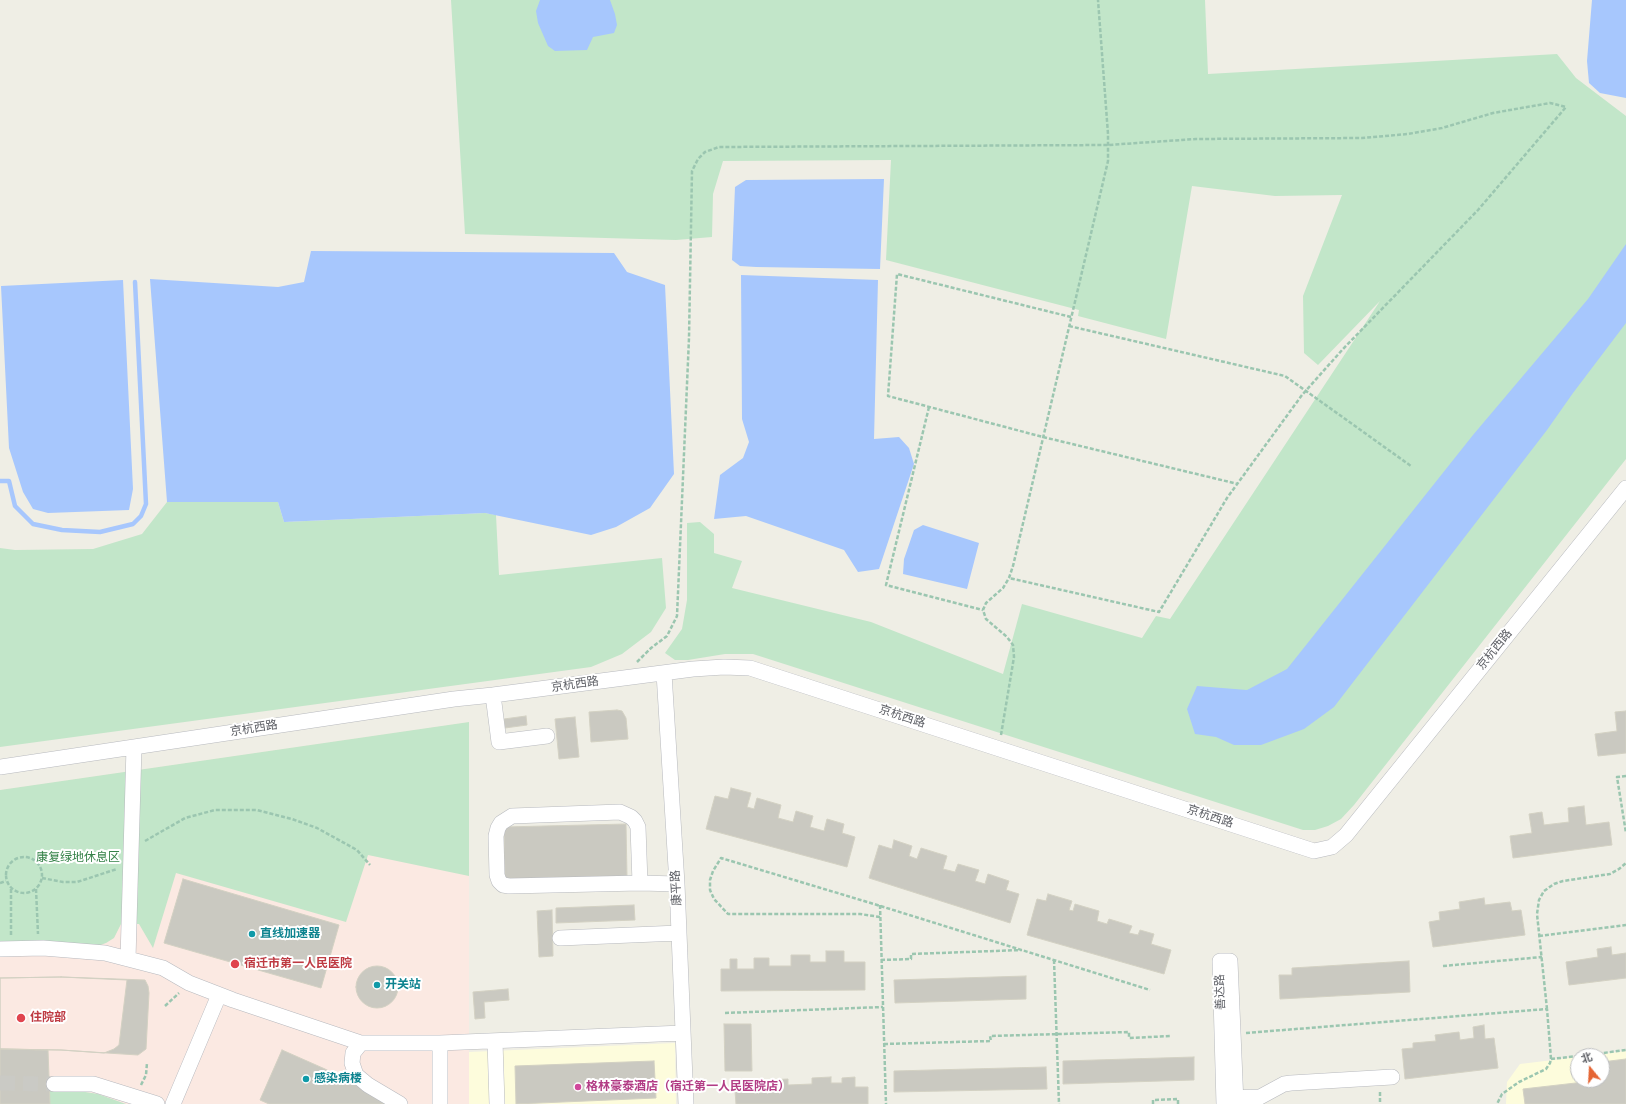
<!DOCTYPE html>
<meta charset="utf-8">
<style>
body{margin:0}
#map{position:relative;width:1626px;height:1104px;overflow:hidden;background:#efeee5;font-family:Jost,"Noto Sans SC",sans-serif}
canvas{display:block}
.north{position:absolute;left:1570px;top:1048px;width:40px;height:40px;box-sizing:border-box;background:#fff;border:1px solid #bebfc1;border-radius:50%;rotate:342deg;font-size:11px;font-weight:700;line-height:16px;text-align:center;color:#5d5f65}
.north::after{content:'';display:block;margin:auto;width:14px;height:18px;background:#e56534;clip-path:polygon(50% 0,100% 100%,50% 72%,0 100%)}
</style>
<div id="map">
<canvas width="1626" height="1104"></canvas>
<div class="north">北</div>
</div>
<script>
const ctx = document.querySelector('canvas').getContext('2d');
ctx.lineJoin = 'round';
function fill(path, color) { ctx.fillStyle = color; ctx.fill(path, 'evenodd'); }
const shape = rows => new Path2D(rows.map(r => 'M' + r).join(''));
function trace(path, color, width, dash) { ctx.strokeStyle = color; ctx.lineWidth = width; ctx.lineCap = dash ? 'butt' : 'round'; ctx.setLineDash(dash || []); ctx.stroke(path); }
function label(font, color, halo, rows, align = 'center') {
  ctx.font = font + ' Jost,"Noto Sans SC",sans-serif'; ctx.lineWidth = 4; ctx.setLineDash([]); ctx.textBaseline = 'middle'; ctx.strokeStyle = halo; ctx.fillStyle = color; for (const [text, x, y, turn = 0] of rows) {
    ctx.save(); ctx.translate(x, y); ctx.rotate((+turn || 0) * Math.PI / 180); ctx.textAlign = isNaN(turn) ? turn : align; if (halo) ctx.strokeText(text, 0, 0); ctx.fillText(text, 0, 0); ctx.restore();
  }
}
fill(shape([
 [675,1043,676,1104,469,1104,469,1052],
 [1626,1051,1626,1104,1506,1104,1507,1082,1520,1064,1578,1057,1578,1080,1602,1080,1602,1056,1587,1056]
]), '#fdfcdc');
fill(shape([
 [469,722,469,1104,0,1104,0,790]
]), '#fbe9e2');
fill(shape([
 [451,0,1205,0,1208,74,1557,54,1576,78,1626,116,1626,459,1354,805,1341,819,1328,826,1315,830,1303,830,753,654,725,654,688,660,675,660,665,653,682,629,687,600,687,523,700,522,714,534,714,553,742,561,732,588,871,622,1003,674,1022,604,1142,638,1156,616,1170,619,1380,301,1318,365,1304,353,1303,296,1342,195,1275,196,1192,186,1166,339,1078,316,1079,310,886,260,891,160,723,161,713,194,712,237,676,240,465,234],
 [167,502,278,502,284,522,485,513,496,515,499,575,662,558,666,608,651,632,622,654,591,667,0,747,0,548,15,550,93,549,142,534],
 [469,722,469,876,368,855,346,922,176,873,153,948,139,924,121,924,114,938,106,943,95,947,0,945,0,790],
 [0,1091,79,1091,98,1094,126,1104,0,1104]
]), '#c2e6c9');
fill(shape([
 [540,0,610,0,615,14,617,25,614,33,593,37,587,50,555,51,548,46,538,23,536,11],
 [1592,0,1626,0,1626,98,1600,93,1589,83,1587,61],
 [884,179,880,269,756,267,740,266,732,260,735,187,746,180],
 [1626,244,1626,323,1573,393,1547,430,1334,707,1304,729,1261,745,1234,745,1216,737,1195,734,1187,709,1197,686,1247,690,1287,669,1473,435,1588,299],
 [311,251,614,253,627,272,665,285,674,474,650,508,616,527,591,535,485,513,284,522,278,502,167,502,150,279,278,287,304,282],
 [741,275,878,280,874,439,899,437,909,448,914,464,879,569,858,572,844,550,746,516,714,519,720,475,743,458,749,442,742,419],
 [123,280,133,489,129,510,48,513,33,509,23,492,9,448,1,286],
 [923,525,979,543,967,589,903,574,904,559,914,530]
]), '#a7c7fd');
trace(shape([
 [0,481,9,481,15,506,33,524,62,530,100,532,133,524,141,516,146,504,135,282]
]), '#a7c7fd', 4.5);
const building = shape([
 [617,710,622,711,626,718,628,739,591,742,589,712,617,710],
 [1626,711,1626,753,1598,756,1595,734,1617,731,1615,712,1626,711],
 [526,716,527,725,505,728,504,719,526,716],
 [575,717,579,757,559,759,555,719,575,717],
 [731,788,751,793,747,807,754,809,757,798,781,805,778,818,793,822,796,811,813,816,810,827,824,831,827,819,844,824,842,833,855,837,847,867,706,829,715,796,728,799,731,788],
 [1584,806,1586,825,1609,822,1612,845,1513,858,1510,836,1532,833,1529,814,1542,812,1544,825,1569,822,1568,808,1584,806],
 [626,824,627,877,505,880,504,827,626,824],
 [894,840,912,846,909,856,917,859,921,848,947,856,943,869,955,872,958,864,979,870,975,881,985,884,988,874,1009,881,1006,890,1019,894,1010,923,869,878,879,845,892,849,894,840],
 [183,879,339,925,321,988,164,943,183,879],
 [1048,894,1072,901,1069,910,1073,911,1075,904,1099,911,1097,921,1107,924,1109,919,1132,926,1129,933,1138,935,1140,930,1154,934,1151,944,1171,950,1164,974,1027,935,1037,899,1046,901,1048,894],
 [1484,898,1485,905,1510,902,1512,911,1521,910,1525,935,1433,947,1429,922,1440,920,1439,912,1460,909,1459,902,1484,898],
 [634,905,635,920,556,923,556,908,634,905],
 [552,910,553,956,539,957,537,911,552,910],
 [1611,947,1612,955,1626,953,1626,978,1569,985,1566,962,1598,957,1597,949,1611,947],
 [826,951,844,951,844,962,865,962,865,990,721,991,721,969,730,969,730,959,737,959,737,969,754,969,754,958,769,958,769,966,791,966,791,955,810,955,810,962,826,962,826,951],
 [1409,961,1410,992,1280,999,1279,975,1292,975,1292,968,1409,961],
 '356 987a21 21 0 1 1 42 0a21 21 0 1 1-42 0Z',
 [1026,976,1026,999,895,1003,894,980,1026,976],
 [61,977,145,980,148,986,149,993,146,1049,138,1055,61,1050,0,1049,0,978,61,977],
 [61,977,127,980,119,1045,114,1049,104,1053,61,1050,0,1049,0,978,61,977],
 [508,989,509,1000,484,1002,485,1018,475,1019,473,992,508,989],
 [724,1024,751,1024,752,1071,725,1071,724,1024],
 [1484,1025,1485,1039,1494,1038,1498,1068,1405,1079,1402,1049,1413,1048,1413,1043,1436,1041,1435,1035,1459,1032,1460,1040,1474,1038,1473,1027,1484,1025],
 [0,1049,48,1050,50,1104,0,1104,0,1049],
 [282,1050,325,1069,362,1088,387,1104,269,1104,260,1100,282,1050],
 [1194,1057,1194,1080,1063,1084,1063,1061,1194,1057],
 [1626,1059,1626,1104,1525,1104,1523,1089,1602,1080,1602,1062,1626,1059],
 [654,1061,656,1098,516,1104,515,1066,654,1061],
 [1046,1067,1047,1089,894,1092,894,1071,1046,1067],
 [831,1077,831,1083,842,1083,842,1078,855,1077,855,1087,868,1087,868,1104,736,1104,735,1091,745,1091,745,1082,755,1082,755,1086,768,1086,768,1080,788,1079,788,1085,812,1084,812,1078,831,1077]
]);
fill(building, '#cac9c1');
trace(building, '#d3d1c3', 1);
trace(shape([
 [0,1083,54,1084]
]), '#cacac5', 15, [15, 8]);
const minor = shape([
 [664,673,677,884,686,1104],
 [493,695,499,742,547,736],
 [0,767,454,699,493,695,693,669,724,667,750,668,1314,851,1332,847,1346,835,1626,488],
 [640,883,509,886,503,885,499,881,497,875,496,836,498,828,501,823,512,816,620,812,631,817,635,821,638,827,640,883,677,884],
 [560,938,679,933],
 [0,949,43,948,105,953,163,968,189,983,233,1000,361,1043,440,1043,440,1104],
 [128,959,134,747],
 [495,1041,497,1104],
 [361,1043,353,1053,352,1063,356,1075,368,1085,400,1104],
 [440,1043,683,1033],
 [54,1084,93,1084,157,1104],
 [1225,1098,1260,1097,1284,1084,1291,1083,1392,1077],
 [173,1104,219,995],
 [1224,1104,1220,961,1230,961,1236,1104]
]);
trace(minor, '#b7b9be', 16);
trace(shape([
 [1071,317,897,274,888,396,1043,437,1238,484],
 [1069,326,1285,376,1411,466],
 [929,407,886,585,983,610],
 [637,662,651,648,667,636,677,616,689,338,692,171,698,159,705,152,719,147,1108,145,1196,139,1362,138,1408,134,1442,128,1493,113,1550,103,1566,107,1478,210,1343,349,1302,395,1227,498,1159,612,1009,578],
 [1001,735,1014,657,1013,645,1007,637,986,619,983,610,986,603,1003,588,1009,578,1013,566,1108,161,1108,134,1098,0],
 [1626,776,1617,777,1626,833],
 [145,841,185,818,215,810,257,810,292,819,317,828,357,850,370,865],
 '6 875a18 18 0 1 1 36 0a18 18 0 1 1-36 0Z',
 [42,878,63,882,77,882,117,869],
 [0,883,6,881],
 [36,889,38,934],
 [880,905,886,1104],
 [880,917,860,914,728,914,714,899,710,890,710,880,713,871,721,858,874,904,1150,990],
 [11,935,11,888],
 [1539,936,1626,925],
 [881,960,911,959,911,954,1022,950],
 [1054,960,1059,1104],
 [1443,966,1542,957],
 [165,1006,179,993],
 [1547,1009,1537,914,1539,900,1544,891,1554,884,1563,881,1610,874,1619,869,1626,863],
 [725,1013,883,1007],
 [1246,1033,1547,1009,1551,1059,1550,1063,1546,1069,1519,1082,1502,1094,1497,1104],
 [884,1044,991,1041,990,1036,1129,1032,1129,1038,1171,1036],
 [1580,1056,1626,1050],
 [1551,1059,1578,1056],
 [141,1085,146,1075,147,1063],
 [1380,1092,1380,1104],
 [1153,1104,1153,1100,1178,1099,1178,1104]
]), '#9bc6b0', 2.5, [4, 2]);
trace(minor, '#fff', 15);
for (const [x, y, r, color] of [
 [252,934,4,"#0f9aa8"],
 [235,964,5,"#e0444e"],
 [377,985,4,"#0f9aa8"],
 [21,1018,5,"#e0444e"],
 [306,1079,4,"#0f9aa8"],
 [578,1087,4,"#d1479c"]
]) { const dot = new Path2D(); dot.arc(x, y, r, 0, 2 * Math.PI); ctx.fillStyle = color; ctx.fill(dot); trace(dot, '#fff', 1.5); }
label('12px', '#5d5f65', '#fff', [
 ["京杭西路",1495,650,-51],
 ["京杭西路",575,685,-8],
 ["京杭西路",902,717,18],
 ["京杭西路",254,729,-9],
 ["京杭西路",1210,817,18],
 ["康平路",677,888,-93],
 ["善达路",1221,992,-92]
]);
label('12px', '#368249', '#fff', [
 ["康复绿地休息区",78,858]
]);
label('bold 12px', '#0d838f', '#fff', [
 ["直线加速器",260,934],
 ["开关站",385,985],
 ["感染病楼",314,1079]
], 'left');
label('bold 12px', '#be3a42', '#fff', [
 ["宿迁市第一人民医院",244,964],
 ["住院部",30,1018]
], 'left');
label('bold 12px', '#b23c85', '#fff', [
 ["格林豪泰酒店（宿迁第一人民医院店）",586,1087]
], 'left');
</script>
